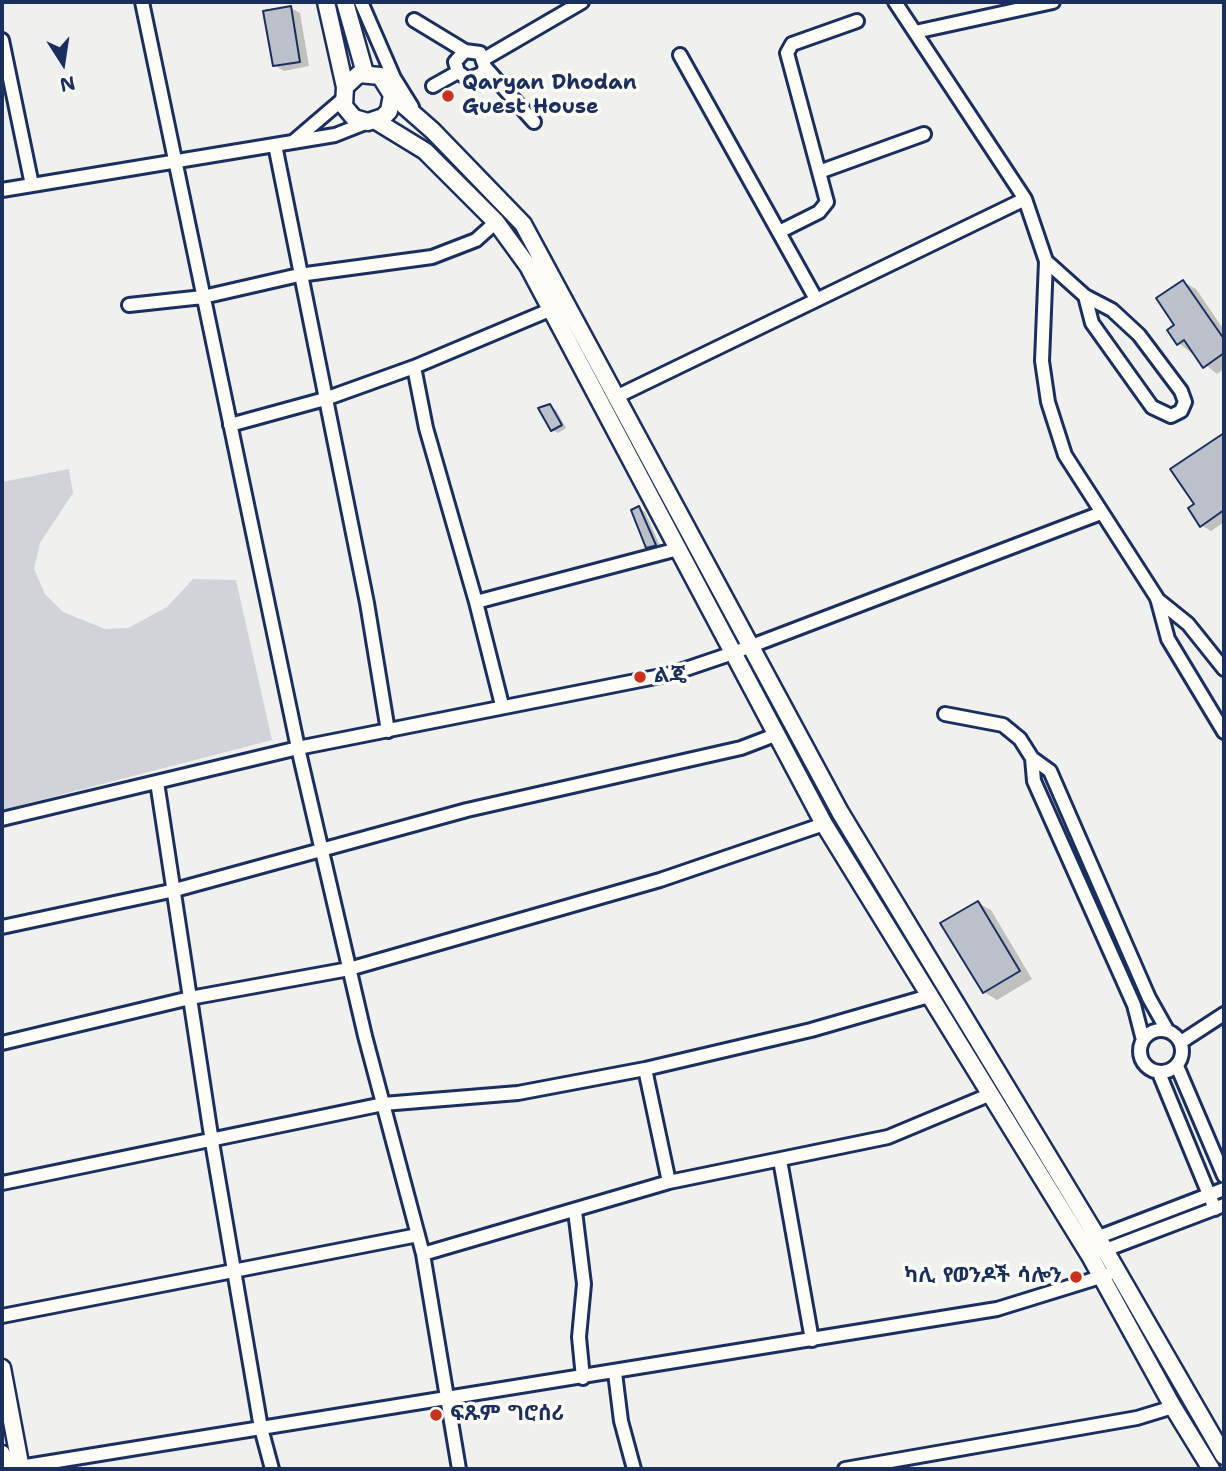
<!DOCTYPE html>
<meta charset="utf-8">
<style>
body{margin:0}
#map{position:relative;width:1226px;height:1471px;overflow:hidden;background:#f0f0ee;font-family:"Shantell Sans",sans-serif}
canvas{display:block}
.frame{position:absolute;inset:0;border:4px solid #1b2f5e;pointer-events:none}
.north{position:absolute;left:28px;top:28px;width:70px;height:70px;-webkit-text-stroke:5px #fdfcf7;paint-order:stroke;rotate:168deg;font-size:19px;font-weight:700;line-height:28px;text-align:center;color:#1b2f5e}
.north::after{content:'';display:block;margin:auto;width:24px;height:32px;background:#1b2f5e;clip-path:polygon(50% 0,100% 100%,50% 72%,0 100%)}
</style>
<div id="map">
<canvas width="1226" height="1471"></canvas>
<div class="frame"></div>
<div class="north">N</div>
</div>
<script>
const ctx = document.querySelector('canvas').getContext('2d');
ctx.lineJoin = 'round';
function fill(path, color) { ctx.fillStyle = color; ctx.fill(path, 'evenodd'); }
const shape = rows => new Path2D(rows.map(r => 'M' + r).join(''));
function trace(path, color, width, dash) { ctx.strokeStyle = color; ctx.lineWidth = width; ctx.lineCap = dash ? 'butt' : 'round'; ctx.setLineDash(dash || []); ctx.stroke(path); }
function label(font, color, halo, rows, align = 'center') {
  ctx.font = font + ' "Shantell Sans","Noto Sans Ethiopic",sans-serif'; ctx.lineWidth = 7; ctx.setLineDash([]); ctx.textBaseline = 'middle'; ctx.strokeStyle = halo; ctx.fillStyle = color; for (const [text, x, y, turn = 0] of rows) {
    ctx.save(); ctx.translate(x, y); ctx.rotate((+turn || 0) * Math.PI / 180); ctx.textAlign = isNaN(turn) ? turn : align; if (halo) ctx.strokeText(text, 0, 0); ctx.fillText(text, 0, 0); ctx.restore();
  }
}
fill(shape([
 [69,469,73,493,40,543,34,569,45,594,63,612,105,629,128,628,167,607,193,579,236,580,272,740,2,810,2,482]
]), '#d0d3d8');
fill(shape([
 [291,8,300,13,309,66,284,71,274,65],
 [1183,282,1196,289,1224,330,1224,369,1217,374,1179,343],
 [550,406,556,410,566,428,558,433,552,430],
 [1221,437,1224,439,1224,522,1211,531,1201,525],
 [639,508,645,512,661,548,653,551,647,547],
 [978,903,991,910,1032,979,997,1000,984,992]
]), '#0003');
const building = shape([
 [291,6,300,62,273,66,263,11,291,6],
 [1183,280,1224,339,1224,353,1203,368,1184,340,1177,345,1167,330,1174,325,1156,298,1183,280],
 [550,404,562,425,551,431,538,408,550,404],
 [1224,433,1224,510,1200,527,1188,508,1194,504,1170,469,1224,433],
 [639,506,656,545,654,546,646,548,631,510,639,506],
 [978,901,1020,971,983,993,940,923,978,901]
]);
fill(building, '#bbc0ca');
trace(building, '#1b2f5e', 2);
const minor = shape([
 [142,2,298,748,365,1036,423,1254,459,1469],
 [361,2,394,78,412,107],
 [895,2,1025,199,1046,261,1042,361,1048,402,1065,455,1157,598,1168,639,1224,732],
 [414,20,465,51],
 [915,32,1053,2],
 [2,40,32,185],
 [680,55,816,299],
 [484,59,582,2],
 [485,67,482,74,468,79,458,72,455,62,465,51,480,53,485,67,534,122],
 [433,86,458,72],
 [294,141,343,99],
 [275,145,367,603,388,731],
 [819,172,924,134],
 [2,190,335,135,368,122],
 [779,232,819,212,827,202,787,53,792,44,857,21],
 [1046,261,1085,296,1112,310,1139,335,1181,391,1185,402,1181,411,1171,416,1152,407,1092,323,1085,296],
 [129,305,203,297,299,275,432,257,476,240,496,222],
 [414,367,426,428,476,602,502,705],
 [618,396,1025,199],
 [230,425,325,399,414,367,552,309],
 [1157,599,1188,624,1224,669],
 [476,602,678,549],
 [945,714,1003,725,1020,739,1032,758,1050,771,1149,998,1167,1030],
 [1032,758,1034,781,1134,1005,1143,1040],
 [157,782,212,1142,261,1428,272,1469],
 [2,819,298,748,671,674,733,653,1101,513],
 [2,927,175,890,467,810,741,748,775,735],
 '1140 1051a21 21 0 1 1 42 0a21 21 0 1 1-42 0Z',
 [1181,1042,1224,1014],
 [2,1043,190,998,349,969,660,880,824,824],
 [1177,1066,1224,1176],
 [645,1069,669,1182],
 [1159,1073,1215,1209],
 [780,1160,812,1340],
 [2,1183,383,1104,518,1093,645,1069,811,1030,929,996],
 [575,1211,584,1284,579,1337,583,1378],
 [1091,1240,1224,1189],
 [1100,1252,1224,1205],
 [423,1254,669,1182,888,1137,991,1094],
 [2,1316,418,1235],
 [615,1373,621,1421,634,1469],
 [20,1467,997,1309,1107,1275],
 [845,1469,1137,1418,1173,1407]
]);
const major = shape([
 [326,2,345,87,344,106,354,118,368,122,383,117,389,111,392,95,380,76,359,74,345,87],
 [345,2,365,73],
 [392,95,433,131,523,224,840,812,1105,1250,1224,1456],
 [376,121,425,151,496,222,528,266,824,824,1090,1256,1173,1407,1211,1469],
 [2,1368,21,1469],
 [2,1454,5,1469]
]);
trace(minor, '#1b2f5e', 18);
trace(major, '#1b2f5e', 21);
trace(minor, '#fdfcf7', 12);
trace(major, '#fdfcf7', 16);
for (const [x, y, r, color] of [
 [448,96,7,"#c8321e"],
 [640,677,7,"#c8321e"],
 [1076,1277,7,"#c8321e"],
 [436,1415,7,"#c8321e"]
]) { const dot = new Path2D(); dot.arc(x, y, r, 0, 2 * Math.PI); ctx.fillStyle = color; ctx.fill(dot); trace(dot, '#fdfcf7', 2.5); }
label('bold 21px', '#1b2f5e', '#fdfcf7', [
 ["Qaryan Dhodan",462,84],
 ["Guest House",462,108],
 ["ልጄ",654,677],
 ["ካሊ የወንዶች ሳሎን",1062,1277,"right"],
 ["ፍጹም ግሮሰሪ",450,1415]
], 'left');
</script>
